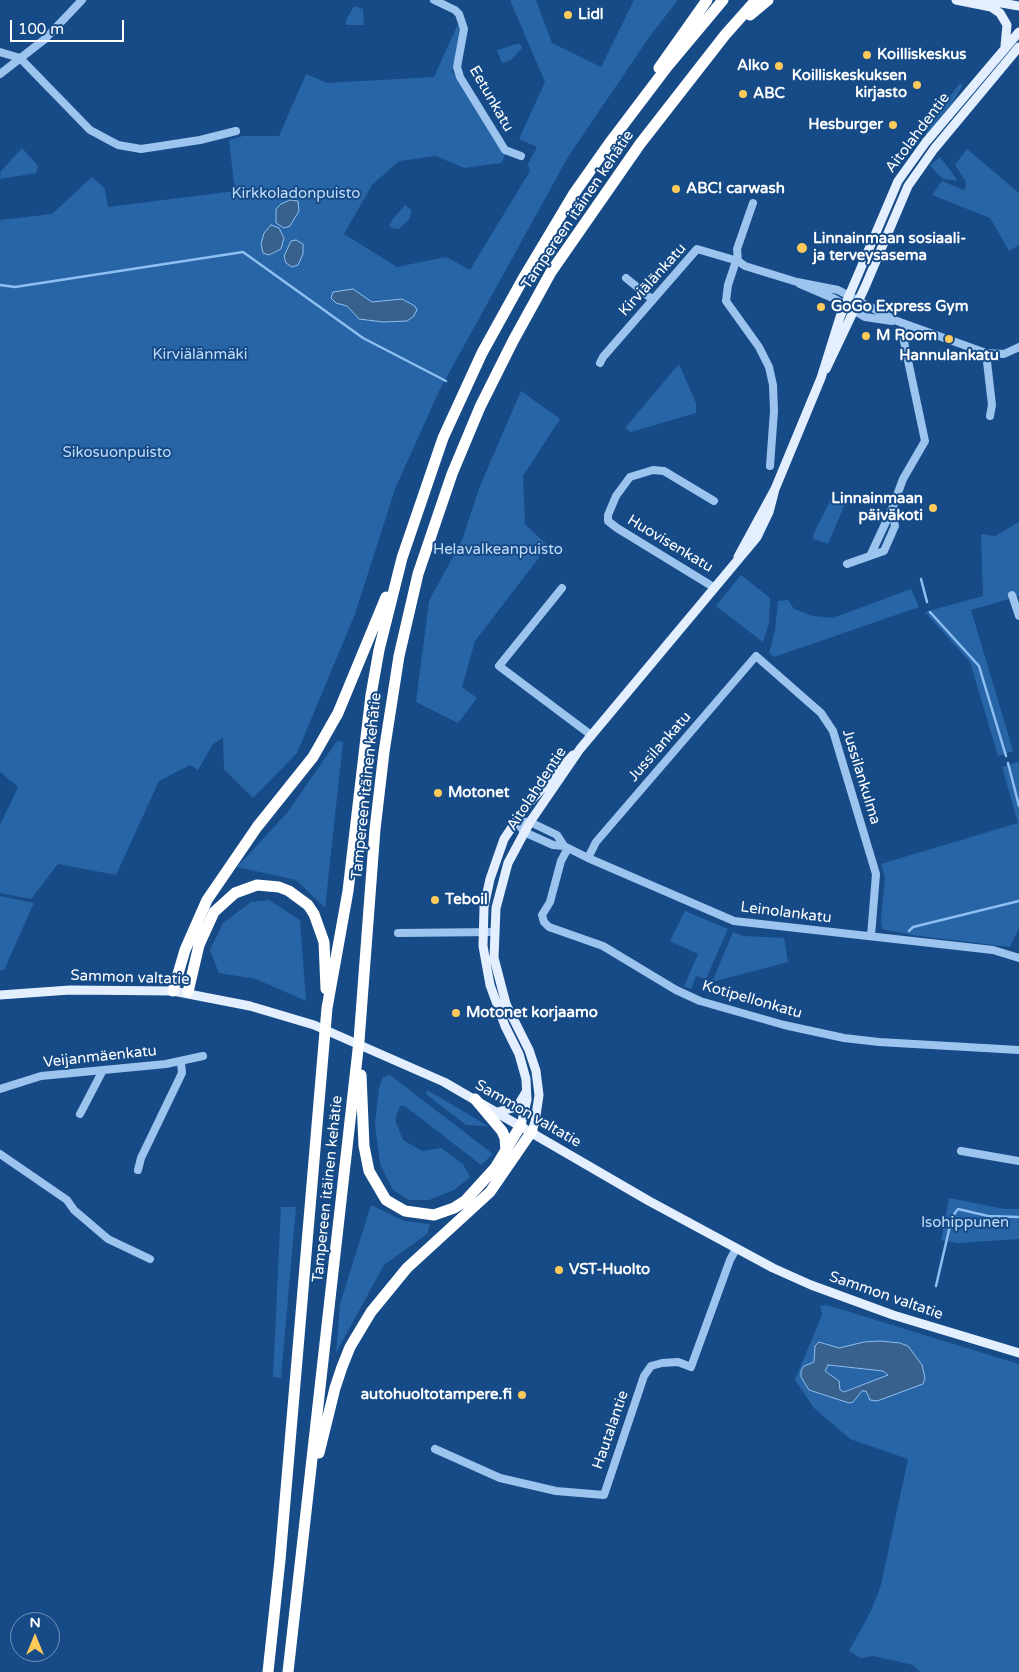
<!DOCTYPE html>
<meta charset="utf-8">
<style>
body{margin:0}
#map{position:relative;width:1019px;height:1672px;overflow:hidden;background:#164b87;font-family:"Varela Round",sans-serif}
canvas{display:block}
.north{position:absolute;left:10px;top:1612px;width:50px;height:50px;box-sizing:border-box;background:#164b87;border:1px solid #7393b7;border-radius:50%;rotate:0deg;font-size:14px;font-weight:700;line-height:20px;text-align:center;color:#fff}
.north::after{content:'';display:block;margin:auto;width:18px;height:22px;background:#ffca59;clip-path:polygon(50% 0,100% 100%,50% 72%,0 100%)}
.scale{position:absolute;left:10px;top:20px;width:114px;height:22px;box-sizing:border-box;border:2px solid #fff;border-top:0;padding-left:6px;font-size:15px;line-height:18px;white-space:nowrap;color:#fff;-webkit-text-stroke:4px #164b87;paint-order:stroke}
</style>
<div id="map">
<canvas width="1019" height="1672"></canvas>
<div class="north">N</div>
<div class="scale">100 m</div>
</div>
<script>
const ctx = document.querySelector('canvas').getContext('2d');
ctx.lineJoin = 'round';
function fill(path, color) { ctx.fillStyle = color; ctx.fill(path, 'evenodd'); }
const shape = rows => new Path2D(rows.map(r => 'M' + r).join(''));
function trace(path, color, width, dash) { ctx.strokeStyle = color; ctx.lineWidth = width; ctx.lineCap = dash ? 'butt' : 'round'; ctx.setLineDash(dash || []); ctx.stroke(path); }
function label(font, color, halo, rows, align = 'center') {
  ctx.font = font + ' "Varela Round",sans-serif'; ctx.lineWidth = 4; ctx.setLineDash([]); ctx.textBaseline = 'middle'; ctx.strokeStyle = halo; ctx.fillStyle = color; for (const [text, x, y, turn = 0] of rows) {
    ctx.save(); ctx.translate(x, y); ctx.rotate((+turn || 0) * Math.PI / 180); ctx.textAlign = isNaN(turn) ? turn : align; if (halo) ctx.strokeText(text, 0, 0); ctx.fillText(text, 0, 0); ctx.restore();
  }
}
fill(shape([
 [510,0,536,0,552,43,601,67,634,0,678,0,650,36,568,157,439,391,395,489,355,614,297,753,253,798,224,769,223,738,213,744,198,770,190,765,159,781,116,875,58,864,31,899,0,893,0,825,18,787,0,772,0,220,52,214,92,177,105,189,108,207,235,191,229,140,243,136,279,136,306,74,327,83,434,77,458,24,461,31,452,71,505,155,501,163,464,168,436,156,399,161,372,185,344,234,397,267,446,257,470,270,530,171,528,164,537,147,519,139,545,82],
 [354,6,363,9,364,25,346,25,346,20],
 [516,44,520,44,522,48,511,60,502,63,497,50],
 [960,83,963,85,953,102,925,136,935,116],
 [22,148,38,166,36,173,0,179,1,171],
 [967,149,1019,193,1019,245,1009,251,990,218,932,195,942,181,964,190,966,185,965,180,955,165],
 [940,157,956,178,957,181,944,179,937,174,930,165],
 [405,205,411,210,410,218,399,229,392,228,389,226,393,219],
 [679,364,696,403,696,413,631,432,625,428],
 [521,391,560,419,523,476,525,524,548,546,475,641,462,687,477,698,458,723,416,702,429,601,462,540,480,486],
 [831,499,845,504,828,544,813,539,813,535],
 [1019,522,1019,596,971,610,1013,751,998,756,970,662,925,612,983,596,981,534,995,536],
 [741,575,770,598,769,623,763,642,716,606],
 [911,589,919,607,780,655,774,657,769,653,775,631,778,601,788,600,794,609,813,616,833,618],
 [337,741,343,742,325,908,296,880,237,867,287,813],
 [1018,762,1019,766,1019,928,1010,947,912,935,882,929,881,919,885,877,881,864,1018,823,1002,767],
 [0,896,34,903,4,970,0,970],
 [269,900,300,920,306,1001,256,979,219,973,210,950,223,923,251,902],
 [685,911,728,929,706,979,696,976,691,989,684,986,698,954,670,941],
 [733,932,743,936,784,938,788,962,712,982],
 [390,1075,493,1154,481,1165,405,1106,400,1106,395,1120,403,1140,422,1151,441,1148,463,1164,470,1177,454,1190,429,1200,409,1200,393,1190,380,1164,375,1124,379,1088,383,1077],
 [427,1090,488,1126,466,1125,426,1094],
 [949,1198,1004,1209,1019,1209,1019,1239,958,1243,941,1240],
 [371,1205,404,1221,430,1224,427,1234,384,1265,336,1353,340,1304],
 [281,1207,296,1207,281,1378,273,1377],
 [827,1305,1019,1364,1019,1672,920,1672,913,1665,873,1656,861,1658,849,1651,871,1611,881,1585,908,1459,850,1439,814,1408,795,1380,822,1315,820,1306],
 [880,1341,900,1343,919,1386,862,1391,853,1402,849,1403,809,1390,804,1366,814,1362,824,1342,832,1347,839,1348,864,1342],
 [828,1365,883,1371,888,1375,844,1392,840,1390,839,1381,825,1371]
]), '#2865a6');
const water = shape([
 [290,200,298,201,299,211,290,226,284,228,276,223,276,209,281,204,290,200],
 [271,225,279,228,284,238,281,249,269,255,263,253,261,244,264,233,271,225],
 [296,240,303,244,303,254,298,265,292,267,286,263,284,256,291,241,296,240],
 [353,289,372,302,402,299,415,306,417,310,413,317,407,321,383,322,359,319,347,306,336,303,331,298,333,292,353,289],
 [880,1341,900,1343,908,1346,922,1365,925,1378,923,1384,877,1401,870,1400,866,1391,862,1391,853,1402,849,1403,809,1390,801,1377,801,1371,804,1366,814,1362,815,1346,819,1342,839,1348,864,1342,880,1341],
 [828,1365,883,1371,888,1375,844,1392,840,1390,839,1381,825,1371,828,1365]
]);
fill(water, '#39618d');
trace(water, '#8ebff1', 1);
trace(shape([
 [0,285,15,287,243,252,363,338,446,381],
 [921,579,927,602],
 [930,612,979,666,1006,756],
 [1008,763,1019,806],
 [909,931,913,927,1019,901],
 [936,1286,952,1217,958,1209,988,1216,1019,1217]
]), '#8ebff1', 2.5);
trace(shape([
 [434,0,455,10,459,14,464,29,457,67,460,77,505,150,521,156],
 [0,52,20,58,90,130,118,145,141,149,200,140,236,131],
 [0,74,45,39,82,0],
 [738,261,735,264,728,285,726,301,759,347,769,367,773,385,774,411,770,466],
 [738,261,737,249,753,203],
 [626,278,653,300],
 [800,284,835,299,865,317,892,321],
 [986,353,992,405,990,416],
 [600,363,603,357,697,249,738,261,745,266,797,282,838,290,897,321,986,353,1004,354,1019,347],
 [714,501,664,471,653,470,630,477,616,496,608,515,608,521,617,528,715,588],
 [871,554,892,509],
 [847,564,884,551,895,526,892,509,903,479,925,441,902,332,905,324],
 [562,588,499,666,591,735],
 [1012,595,1019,616],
 [516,821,530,822,557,835,564,846,588,858,734,921,993,950,1019,958],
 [516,821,524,832,553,845,564,846],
 [568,848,561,861,550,902,542,915,544,922,549,927,603,946,676,990,700,1001,784,1025,844,1038,879,1042,1019,1050],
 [588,858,596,842,756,656,821,713,833,731,876,874,871,936],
 [398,933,494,932],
 [0,1089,41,1076,166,1064,203,1056],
 [80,1114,102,1072],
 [961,1151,1019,1161],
 [0,1154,67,1200,74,1210,108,1239,150,1259],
 [138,1170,141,1158,182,1073,181,1062],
 [435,1449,500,1478,556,1491,604,1495,644,1376,651,1366,662,1363,678,1362,691,1367,730,1260,736,1249]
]), '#9cc4ee', 8);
trace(shape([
 [956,0,991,7,1000,13,1007,25,1005,46],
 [984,0,1019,6],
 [826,369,865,287,908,186,934,149,1019,47],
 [738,557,775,489,821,378,840,317,898,181,926,142,1019,32],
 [0,995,70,990,173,991,250,1006,314,1025,444,1082,649,1201,773,1268,811,1285,893,1315,1019,1353],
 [497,1112,517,1107,526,1092],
 [521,1125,527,1100,526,1079,519,1054,505,1026,490,985,483,946,484,907,490,879,504,839,527,805,573,755],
 [532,1131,535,1122,539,1095,536,1071,529,1050,506,1004,494,958,496,908,508,863,530,822,580,749,757,537,769,512,775,489]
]), '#e3efff', 9);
trace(shape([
 [750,15,768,0],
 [659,68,707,0],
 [173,991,185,950,207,900,257,827,313,757,338,713,386,597],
 [188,992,199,945,214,912,235,893,257,885,279,887,289,891,308,905,314,914,324,942,326,989],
 [361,1075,364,1146,369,1171,386,1200,405,1211,434,1215,454,1208,465,1201,495,1168,521,1125],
 [475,1099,502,1131,505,1138,506,1151],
 [319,1453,335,1388,342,1367,350,1347,371,1312,407,1268,490,1192,532,1131],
 [268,1672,280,1560,327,1008,348,891,371,695,379,650,402,558,443,438,482,353,524,277,573,195,611,141,667,67,723,0],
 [288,1672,359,1041,375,829,384,752,399,656,418,574,452,474,480,407,513,341,551,272,640,144,725,35,756,0]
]), '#fff', 11);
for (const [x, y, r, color] of [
 [568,15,5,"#ffca59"],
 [867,55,5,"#ffca59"],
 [779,66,5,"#ffca59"],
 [917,85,5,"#ffca59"],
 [743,94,5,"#ffca59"],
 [893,125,5,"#ffca59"],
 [676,189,5,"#ffca59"],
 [802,248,6,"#ffca59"],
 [821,307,5,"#ffca59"],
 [866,336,5,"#ffca59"],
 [949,339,5,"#ffca59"],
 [933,508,5,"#ffca59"],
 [438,793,5,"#ffca59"],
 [435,900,5,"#ffca59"],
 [456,1013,5,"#ffca59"],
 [559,1270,5,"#ffca59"],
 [522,1395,5,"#ffca59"]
]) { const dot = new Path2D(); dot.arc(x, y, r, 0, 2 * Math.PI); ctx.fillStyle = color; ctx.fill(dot); trace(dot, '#164b87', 2); }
label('bold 15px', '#fff', '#164b87', [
 ["Lidl",578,15],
 ["Koilliskeskus",877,55],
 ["Alko",769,66,"right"],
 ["Koilliskeskuksen",907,76,"right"],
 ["kirjasto",907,93,"right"],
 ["ABC",753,94],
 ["Hesburger",883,125,"right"],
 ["ABC! carwash",686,189],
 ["Linnainmaan sosiaali-",813,239],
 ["ja terveysasema",813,256],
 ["GoGo Express Gym",831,307],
 ["M Room",876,336],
 ["Hannulankatu",949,356,"center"],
 ["Linnainmaan",923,499,"right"],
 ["päiväkoti",923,516,"right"],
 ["Motonet",448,793],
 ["Teboil",445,900],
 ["Motonet korjaamo",466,1013],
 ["VST-Huolto",569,1270],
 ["autohuoltotampere.fi",512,1395,"right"]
], 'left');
label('15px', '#fff', '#164b87', [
 ["Eetunkatu",491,99,60],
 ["Aitolahdentie",918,133,-53],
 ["Tampereen itäinen kehätie",578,210,-56],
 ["Kirviälänkatu",653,280,-48],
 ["Huovisenkatu",670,544,31],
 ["Jussilankatu",660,747,-49],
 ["Jussilankulma",861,777,73],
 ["Tampereen itäinen kehätie",367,786,-84],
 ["Aitolahdentie",537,789,-57],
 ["Leinolankatu",786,913,7],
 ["Sammon valtatie",130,978,2],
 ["Kotipellonkatu",752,1000,16],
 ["Veijanmäenkatu",100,1057,-6],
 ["Sammon valtatie",528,1114,30],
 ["Tampereen itäinen kehätie",328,1189,-84],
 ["Sammon valtatie",886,1296,19],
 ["Hautalantie",611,1430,-71]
]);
label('15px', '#c2ddfa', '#164b87', [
 ["Kirkkoladonpuisto",296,194],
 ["Kirviälänmäki",200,355],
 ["Sikosuonpuisto",117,453],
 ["Helavalkeanpuisto",498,550],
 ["Isohippunen",965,1223]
]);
</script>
